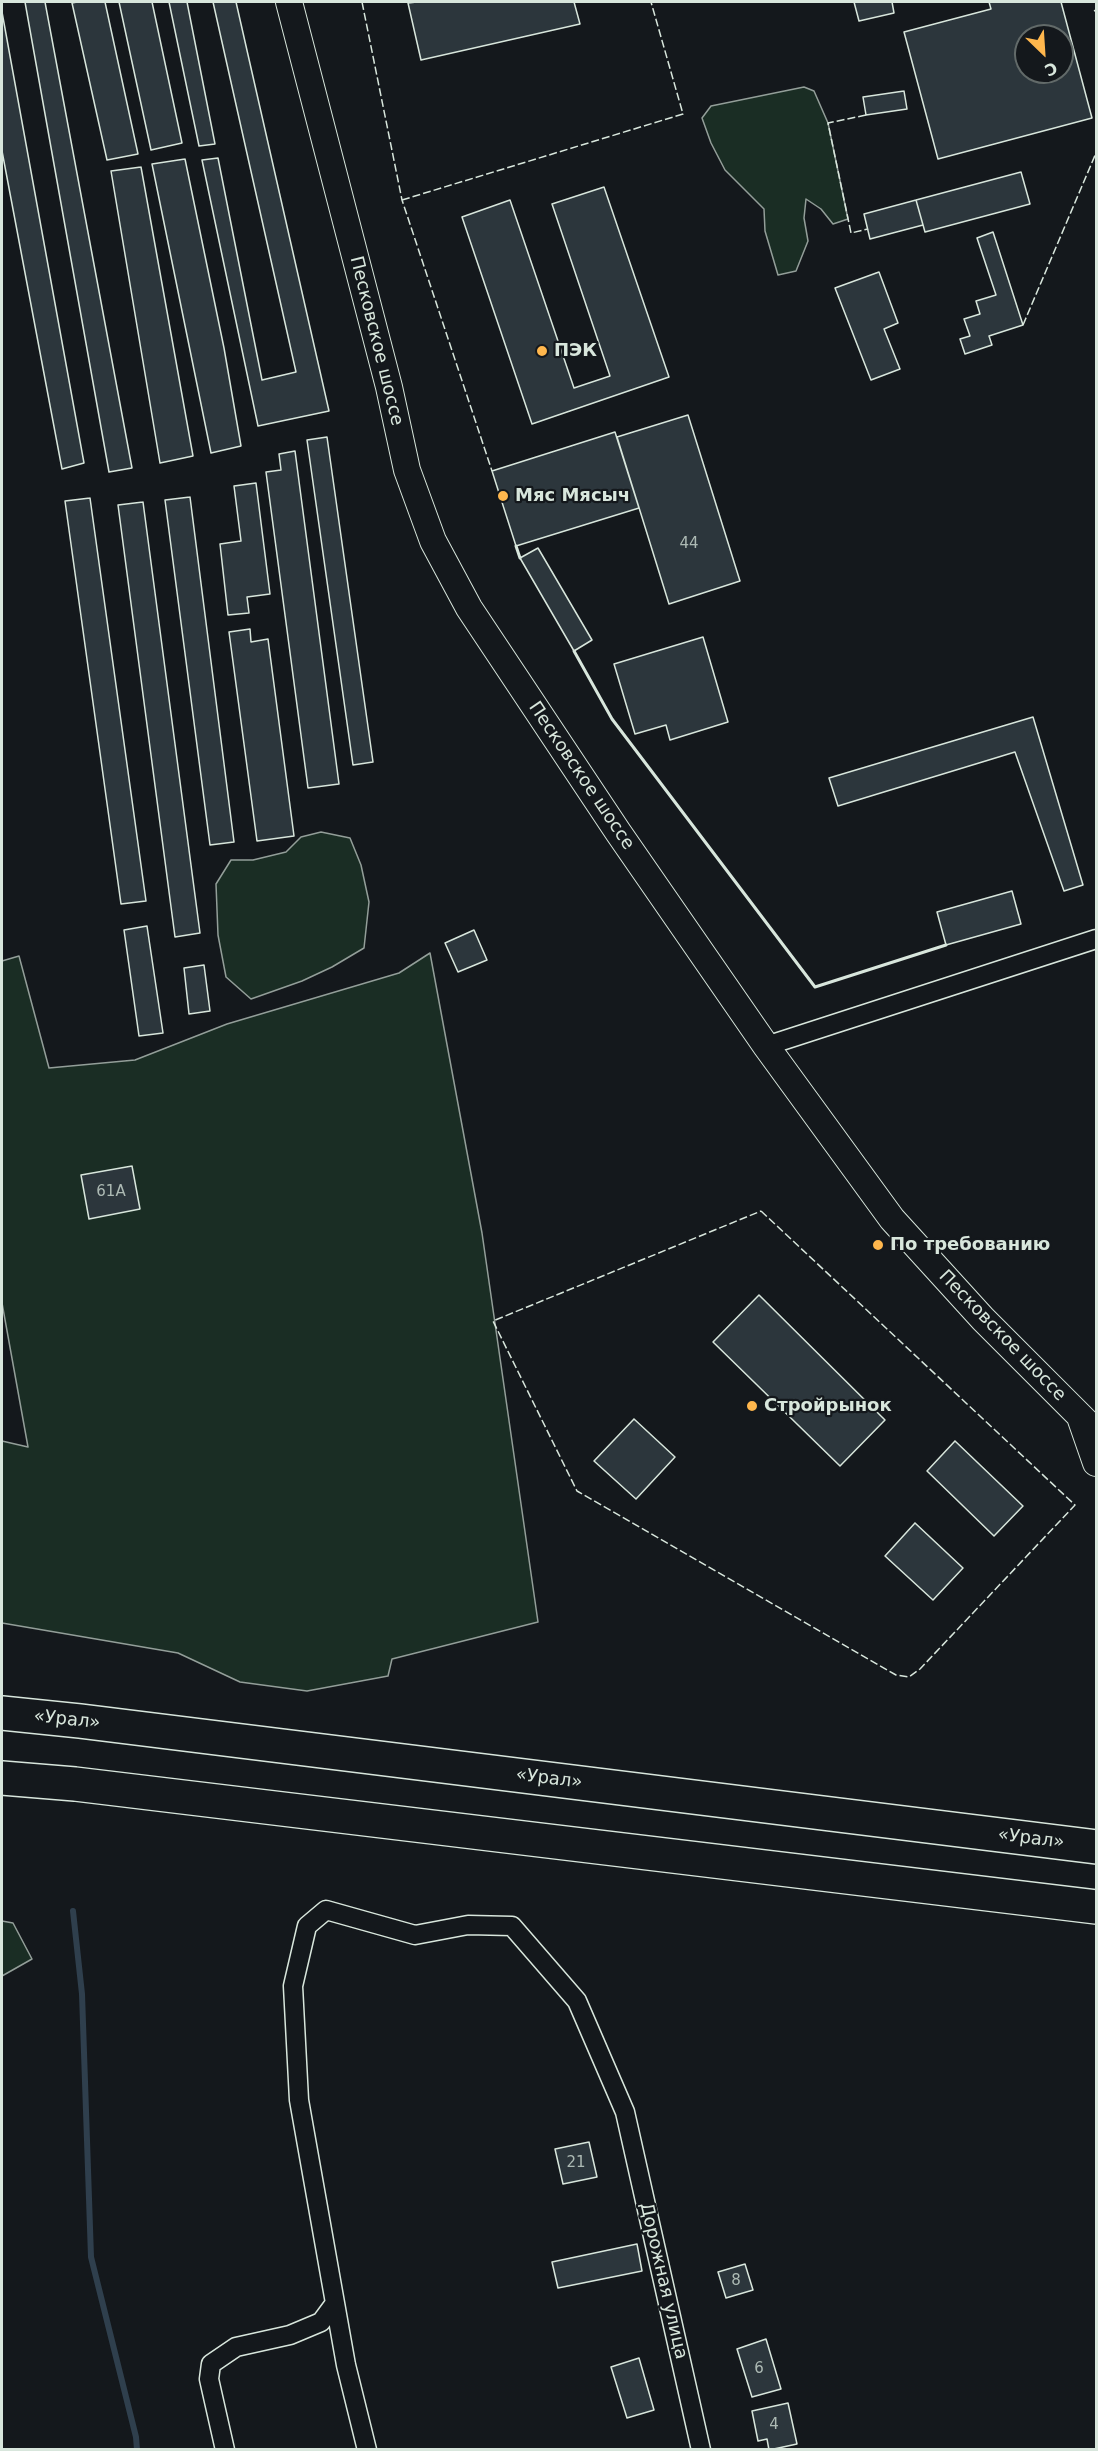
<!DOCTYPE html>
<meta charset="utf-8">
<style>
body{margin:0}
#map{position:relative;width:1098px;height:2451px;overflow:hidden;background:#14181c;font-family:"DejaVu Sans",sans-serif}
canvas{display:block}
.frame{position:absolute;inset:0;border:3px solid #d8e6dc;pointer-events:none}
.north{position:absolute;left:1014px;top:24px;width:60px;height:60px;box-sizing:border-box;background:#14181c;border:2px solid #626a69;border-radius:50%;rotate:155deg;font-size:16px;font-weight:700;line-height:24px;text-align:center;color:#d8e6dc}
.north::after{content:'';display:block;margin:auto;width:21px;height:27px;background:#ffb74d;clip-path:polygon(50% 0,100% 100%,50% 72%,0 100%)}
</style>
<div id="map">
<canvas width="1098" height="2451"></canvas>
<div class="frame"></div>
<div class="north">С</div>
</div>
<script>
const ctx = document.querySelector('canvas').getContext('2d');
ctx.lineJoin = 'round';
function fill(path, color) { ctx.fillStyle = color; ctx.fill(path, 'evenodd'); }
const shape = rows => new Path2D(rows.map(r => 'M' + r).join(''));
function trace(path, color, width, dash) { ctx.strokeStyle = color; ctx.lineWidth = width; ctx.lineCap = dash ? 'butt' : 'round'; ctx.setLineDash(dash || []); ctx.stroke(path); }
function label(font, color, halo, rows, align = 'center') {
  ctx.font = font + ' "DejaVu Sans",sans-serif'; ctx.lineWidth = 4.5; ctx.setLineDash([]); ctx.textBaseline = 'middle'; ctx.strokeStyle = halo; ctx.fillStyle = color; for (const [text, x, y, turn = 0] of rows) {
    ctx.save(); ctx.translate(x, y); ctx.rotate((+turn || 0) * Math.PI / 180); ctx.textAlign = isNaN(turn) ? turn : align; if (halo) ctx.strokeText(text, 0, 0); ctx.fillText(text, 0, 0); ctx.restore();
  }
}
const green = shape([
 [804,87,814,91,828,123,848,219,833,224,821,209,806,199,804,218,808,241,796,271,778,275,765,231,764,209,725,170,711,143,702,118,711,106,804,87],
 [321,832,350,838,361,865,369,902,364,948,332,967,302,981,251,999,226,977,218,935,216,884,231,860,253,860,286,852,301,837,321,832],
 [430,953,482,1233,538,1622,392,1659,388,1676,307,1691,240,1682,178,1653,2,1623,2,1441,28,1447,2,1303,2,961,19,956,49,1068,135,1060,227,1024,399,973,430,953],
 [2,1921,13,1923,32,1959,2,1976,2,1921]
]);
fill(green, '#1a2d24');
trace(green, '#939e99', 1.5);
trace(shape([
 [73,1911,82,1994,91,2257,136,2437,137,2450]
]), '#2f3f4d', 6);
const building = shape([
 [25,2,45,2,132,468,109,472,25,2],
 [77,2,105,2,138,154,107,160,72,3,77,2],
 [119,2,152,2,182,143,151,150,119,2],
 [169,2,187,2,215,144,199,146,169,2],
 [213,2,236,2,329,411,258,426,202,160,218,158,262,380,296,372,213,2],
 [417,2,574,2,580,24,421,60,408,3,417,2],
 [854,2,892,2,894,13,859,21,854,2],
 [989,2,1061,2,1092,118,938,159,904,32,991,9,989,2],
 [1026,36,1062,36,1062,72,1026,72,1026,36],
 [2,12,84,463,62,469,2,151,2,12],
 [904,91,907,109,866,115,863,97,904,91],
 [185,159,224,348,241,446,211,453,152,164,185,159],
 [141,167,193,456,160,463,111,171,141,167],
 [1021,172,1030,204,925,232,916,200,1021,172],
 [604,187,669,377,532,424,462,217,510,200,574,388,610,376,552,204,604,187],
 [916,200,923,225,870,239,864,214,916,200],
 [993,232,1023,325,989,336,992,345,965,354,960,339,970,336,964,319,980,314,976,301,996,295,977,238,993,232],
 [879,272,898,323,884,329,900,369,871,380,835,288,879,272],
 [688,415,740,581,669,604,617,437,688,415],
 [615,432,639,508,516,546,492,471,615,432],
 [327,437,373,762,353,765,307,440,327,437],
 [295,451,339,784,308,788,266,472,281,470,279,454,295,451],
 [256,483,270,594,247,597,249,613,228,615,220,544,241,541,234,486,256,483],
 [190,497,234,842,210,845,165,500,190,497],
 [90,498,146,901,121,904,65,501,90,498],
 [143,502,200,933,175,937,118,505,143,502],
 [538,548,592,640,574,651,520,558,538,548],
 [250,629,251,642,268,639,294,836,257,841,229,632,250,629],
 [703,637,728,722,670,740,666,725,635,734,614,664,703,637],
 [1033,717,1083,885,1064,891,1015,752,838,806,829,778,1033,717],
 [1012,891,1021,924,946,945,937,912,1012,891],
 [147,926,163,1033,139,1036,124,930,147,926],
 [474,930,487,960,458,972,445,943,474,930],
 [204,965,210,1011,189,1014,184,968,204,965],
 [132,1166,140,1209,89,1219,81,1175,132,1166],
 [759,1295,885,1420,840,1466,713,1342,759,1295],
 [634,1419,675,1457,636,1499,594,1461,634,1419],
 [955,1441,1023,1506,994,1536,927,1471,955,1441],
 [915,1523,963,1568,933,1600,885,1556,915,1523],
 [589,2142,597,2177,563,2184,555,2149,589,2142],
 [637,2244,642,2271,558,2288,552,2262,637,2244],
 [745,2264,753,2290,726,2298,718,2272,745,2264],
 [766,2339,781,2389,752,2397,737,2349,766,2339],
 [639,2358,654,2410,627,2418,611,2367,639,2358],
 [788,2403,797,2444,769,2450,767,2439,758,2441,752,2411,788,2403]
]);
fill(building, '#2c363c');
trace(building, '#d8e6dc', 1.5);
const street = shape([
 [766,1046,1096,939],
 [225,2450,209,2379,211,2364,236,2347,290,2335,321,2322,335,2303],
 [367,2450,346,2365,299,2100,293,1986,307,1926,326,1910,415,1935,468,1925,512,1926,577,2001,625,2112,701,2450]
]);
const secondary = shape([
 [289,2,389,387,407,470,433,541,469,608,618,832,766,1046,892,1219,983,1319,1096,1432],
 [1080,1417,1096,1463]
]);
const highway = shape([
 [2,1713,80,1721,1096,1847],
 [2,1778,75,1784,1096,1907]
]);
trace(street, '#d8e6dc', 21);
trace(secondary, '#d8e6dc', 28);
trace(highway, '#d8e6dc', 36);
trace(street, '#14181c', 18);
trace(secondary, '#14181c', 26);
trace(highway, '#14181c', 33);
trace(shape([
 [362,2,402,200,492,471],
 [1094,11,1096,10],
 [866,115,828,123,851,233,868,229],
 [402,200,683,114,651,2],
 [1023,325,1096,153],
 [761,1211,1075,1505,920,1669,909,1677,896,1675,577,1491,493,1321,761,1211]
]), '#d8e6dc', 1.5, [8, 3]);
trace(shape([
 [516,546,520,558],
 [574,651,612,719,815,987,946,945]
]), '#d8e6dc', 3);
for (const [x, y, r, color] of [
 [542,351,6,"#ffb74d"],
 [503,496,6,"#ffb74d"],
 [878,1245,6,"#ffb74d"],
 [752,1406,6,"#ffb74d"]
]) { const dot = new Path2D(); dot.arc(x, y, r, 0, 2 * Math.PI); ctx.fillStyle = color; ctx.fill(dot); trace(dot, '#14181c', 2); }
label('15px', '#adbab4', null, [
 ["44",689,544],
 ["61А",111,1192],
 ["21",576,2163],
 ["8",736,2281],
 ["6",759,2369],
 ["4",774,2425]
]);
label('18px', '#d8e6dc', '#14181c', [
 ["Песковское шоссе",376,341,76],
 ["Песковское шоссе",581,776,56],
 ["Песковское шоссе",1002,1336,46],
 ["«Урал»",67,1720,6],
 ["«Урал»",549,1779,7],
 ["«Урал»",1031,1839,7],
 ["Дорожная улица",663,2281,77]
]);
label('bold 18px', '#d8e6dc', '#14181c', [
 ["ПЭК",554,351],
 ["Мяс Мясыч",515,496],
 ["По требованию",890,1245],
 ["Стройрынок",764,1406]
], 'left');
</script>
